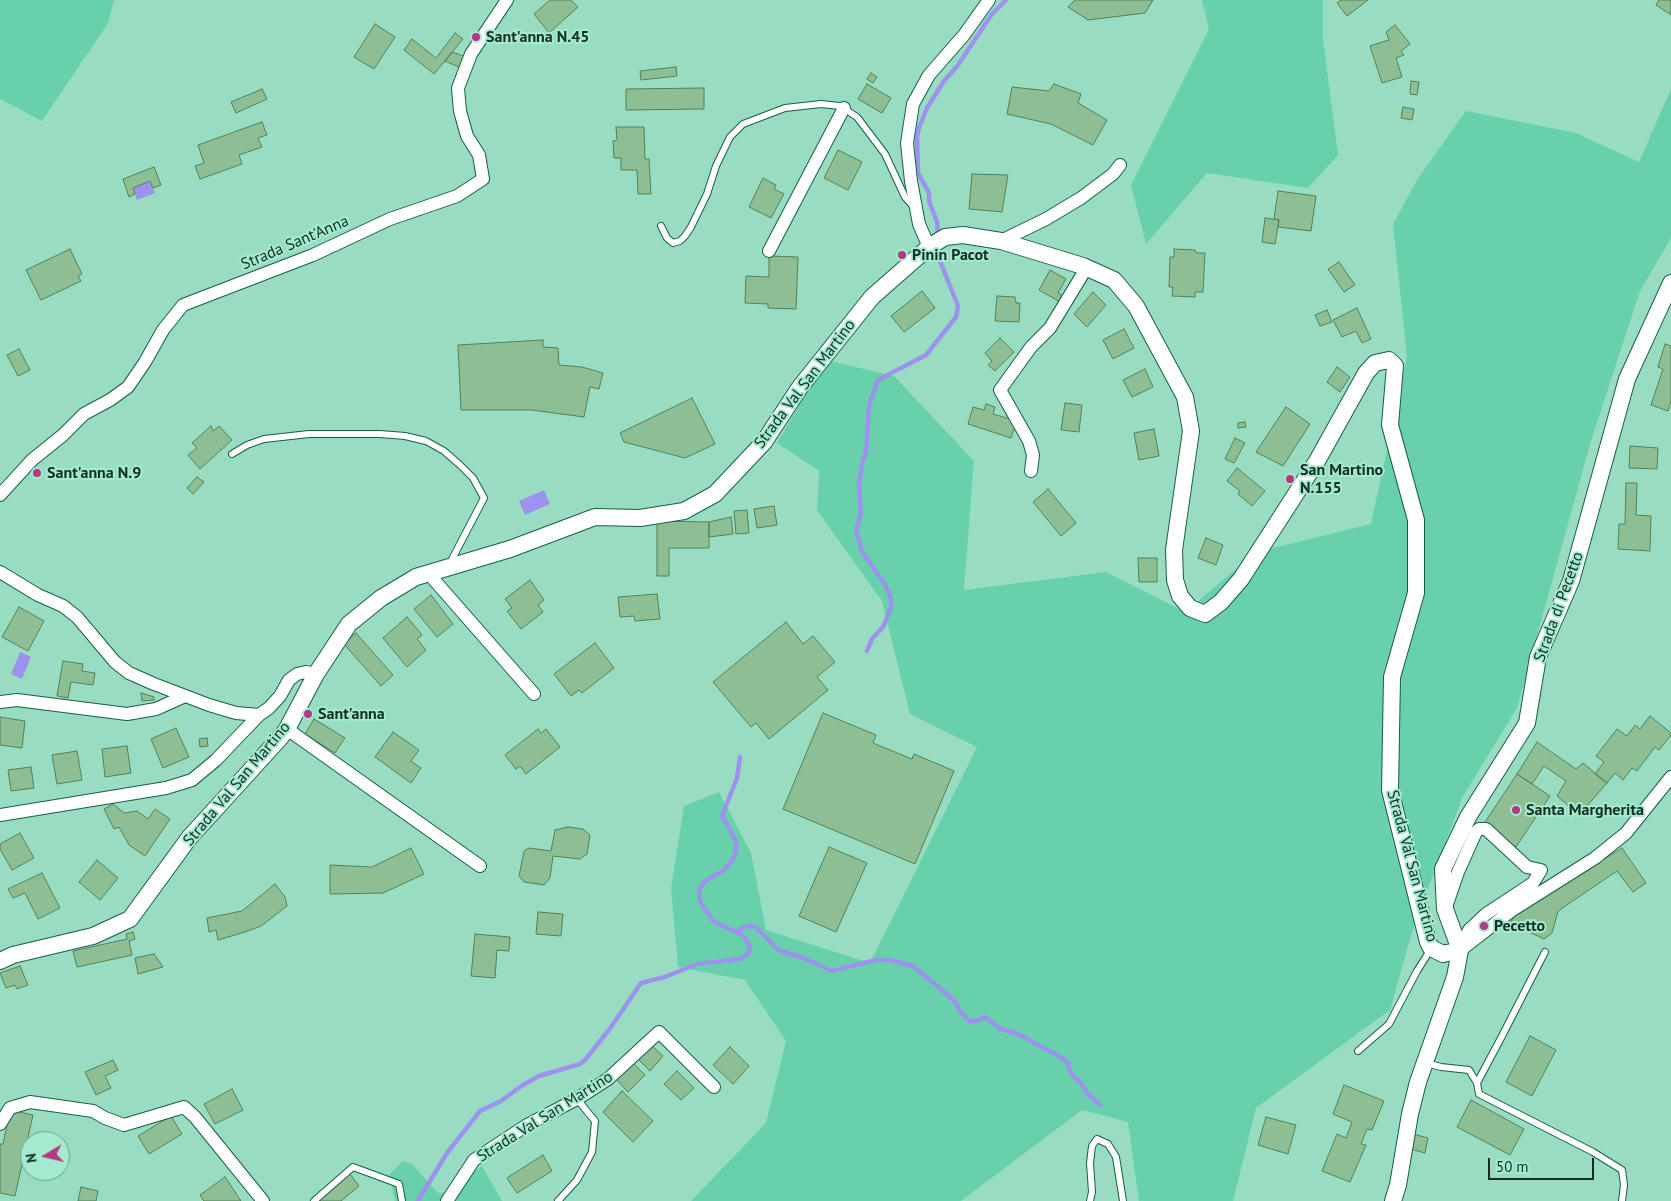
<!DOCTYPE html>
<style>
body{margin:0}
#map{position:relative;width:1671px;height:1201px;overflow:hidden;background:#98ddc1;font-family:"PT Sans",sans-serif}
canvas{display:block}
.north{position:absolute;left:20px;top:1131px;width:50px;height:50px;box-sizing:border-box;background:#a4eace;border:1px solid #6a9f8a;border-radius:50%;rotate:261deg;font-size:14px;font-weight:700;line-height:20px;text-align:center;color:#122e24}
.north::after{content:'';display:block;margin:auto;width:18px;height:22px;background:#b63783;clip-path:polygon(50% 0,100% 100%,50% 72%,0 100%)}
.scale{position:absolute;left:1488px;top:1158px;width:106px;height:22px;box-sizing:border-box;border:2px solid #122e24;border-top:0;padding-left:6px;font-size:15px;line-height:18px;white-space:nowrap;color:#122e24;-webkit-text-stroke:4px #a4eace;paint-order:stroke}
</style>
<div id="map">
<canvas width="1671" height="1201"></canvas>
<div class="north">N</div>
<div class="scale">50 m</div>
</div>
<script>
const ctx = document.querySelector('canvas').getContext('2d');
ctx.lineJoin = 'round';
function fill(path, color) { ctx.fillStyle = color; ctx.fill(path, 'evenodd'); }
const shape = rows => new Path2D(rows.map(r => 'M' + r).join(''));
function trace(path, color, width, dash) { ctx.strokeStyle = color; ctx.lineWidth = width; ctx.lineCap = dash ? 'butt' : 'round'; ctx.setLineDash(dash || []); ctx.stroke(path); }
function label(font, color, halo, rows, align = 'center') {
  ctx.font = font + ' "PT Sans",sans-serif'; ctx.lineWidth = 4; ctx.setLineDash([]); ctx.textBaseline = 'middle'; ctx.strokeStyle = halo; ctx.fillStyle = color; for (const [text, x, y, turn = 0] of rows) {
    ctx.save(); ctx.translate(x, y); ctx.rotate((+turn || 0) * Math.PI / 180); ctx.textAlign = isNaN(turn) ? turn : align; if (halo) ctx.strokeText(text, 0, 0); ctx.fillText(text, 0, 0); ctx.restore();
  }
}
fill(shape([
 [0,0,114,0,108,23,42,121,0,99],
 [1202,0,1323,0,1323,40,1338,155,1308,188,1207,173,1146,244,1131,185,1209,29],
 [1671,89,1671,238,1640,291,1591,441,1517,708,1462,798,1413,929,1390,1010,1256,1108,1233,1201,1139,1201,1128,1122,1082,1110,961,1201,691,1201,766,1123,786,1041,745,980,678,967,671,888,684,806,719,792,751,853,766,930,870,963,977,747,910,714,882,601,817,510,819,471,777,443,826,360,894,376,974,461,964,590,1106,572,1185,612,1256,552,1371,524,1407,357,1393,224,1417,180,1466,111,1576,133,1639,162],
 [403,1161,412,1164,438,1193,448,1192,454,1185,482,1166,502,1201,395,1201,389,1175]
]), '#68d1ac');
fill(shape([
 [150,181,155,193,137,200,133,188],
 [544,490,550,504,525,515,519,501],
 [20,652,31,657,22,679,11,674]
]), '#9d93ee');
trace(shape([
 [938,236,937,222,929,201,929,193,918,173,917,136,919,128,927,108,944,81,958,65,992,14,1006,0],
 [867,651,872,639,883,627,891,608,891,598,885,584,862,552,856,530,861,513,859,484,863,460,866,453,869,406,878,380,926,355,956,317,958,306,938,256,938,247],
 [736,932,744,927,752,926,757,928,778,950,801,957,832,971,876,960,889,960,913,966,949,996,956,1003,959,1010,969,1021,976,1021,985,1017,999,1028,1020,1035,1064,1059,1068,1063,1070,1071,1074,1077,1081,1083,1088,1094,1100,1105],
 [418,1201,447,1153,480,1111,501,1101,523,1085,539,1076,580,1064,585,1060,609,1030,641,983,665,977,697,964,741,959,748,954,750,948,746,939,742,935,713,921,701,903,699,895,700,888,705,881,723,871,732,861,736,851,736,841,722,816,737,778,740,757]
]), '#9d93ee', 4.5);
const building = shape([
 [550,0,571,0,578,7,549,33,534,14,550,0],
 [1075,0,1153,0,1145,13,1088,20,1068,7,1075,0],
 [1341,0,1368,0,1347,16,1337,3,1341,0],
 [1659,0,1671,0,1671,15,1656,5,1659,0],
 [375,24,395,37,374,69,354,57,375,24],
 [1395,25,1410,44,1401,51,1404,55,1396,58,1402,77,1382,83,1370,46,1389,40,1386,32,1395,25],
 [455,33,463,39,434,74,404,50,412,39,436,58,455,33],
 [452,52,466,57,461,68,445,61,452,52],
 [676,67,677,76,641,80,640,71,676,67],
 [871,73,877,77,873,83,867,79,871,73],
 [1411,81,1419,82,1417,95,1410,94,1411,81],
 [867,84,891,98,882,113,858,99,867,84],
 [1054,84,1081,94,1078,103,1107,120,1093,145,1051,124,1007,114,1012,87,1049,91,1054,84],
 [704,88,704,109,626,110,626,89,704,88],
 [262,89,267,99,236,113,231,102,262,89],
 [1403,107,1414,109,1412,120,1401,118,1403,107],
 [262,122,267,135,258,138,262,147,239,155,242,164,200,179,195,166,204,163,198,145,262,122],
 [616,127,644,127,645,159,649,159,651,194,638,194,637,170,621,170,621,158,614,158,613,141,617,140,616,127],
 [838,150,862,162,848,190,824,178,838,150],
 [154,167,161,185,153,188,150,181,133,188,135,194,129,197,123,179,154,167],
 [972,174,1008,175,1002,212,969,209,972,174],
 [763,178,776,185,774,189,784,194,771,218,749,207,763,178],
 [1278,191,1316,196,1311,231,1278,227,1279,220,1274,219,1278,191],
 [1265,218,1279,220,1275,244,1262,242,1265,218],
 [70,249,82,274,78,276,81,281,41,300,26,270,70,249],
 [1174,249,1195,250,1196,253,1205,253,1203,292,1195,292,1195,297,1172,296,1173,287,1169,287,1170,257,1174,257,1174,249],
 [769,256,798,257,796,309,768,308,768,304,745,303,746,276,769,277,769,256],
 [1339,262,1355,285,1344,292,1328,269,1339,262],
 [1050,270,1066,279,1058,293,1063,296,1060,302,1039,290,1050,270],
 [922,291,935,308,904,332,891,316,922,291],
 [1093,292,1106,305,1087,327,1074,314,1093,292],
 [997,296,1015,297,1016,303,1020,303,1019,322,995,321,997,296],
 [1357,308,1371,339,1362,343,1356,331,1342,337,1333,320,1357,308],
 [1327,310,1332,322,1320,326,1315,315,1327,310],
 [1124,329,1134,348,1113,359,1103,340,1124,329],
 [1000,338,1014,352,995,371,988,365,992,361,985,353,1000,338],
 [543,340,543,347,558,348,559,365,582,367,603,373,599,389,590,387,584,417,532,410,461,410,458,345,543,340],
 [1665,344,1671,346,1671,401,1668,411,1651,405,1663,369,1658,367,1665,344],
 [19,349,30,370,18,376,7,355,19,349],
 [1337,367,1350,377,1340,392,1327,382,1337,367],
 [1145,369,1153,387,1132,397,1123,380,1145,369],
 [692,398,715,444,685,458,624,442,620,433,692,398],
 [1065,403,1082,405,1079,432,1061,430,1065,403],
 [986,404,995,407,993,414,1017,421,1011,438,968,424,973,407,984,410,986,404],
 [1286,407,1310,424,1283,466,1256,452,1286,407],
 [1245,422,1246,427,1238,428,1238,423,1245,422],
 [211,426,213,431,219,426,232,440,200,469,188,455,197,448,192,443,211,426],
 [1154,429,1159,456,1139,460,1134,433,1154,429],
 [1235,438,1245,443,1234,463,1225,459,1235,438],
 [1630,446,1658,448,1657,469,1629,468,1630,446],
 [1237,468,1265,491,1252,506,1238,494,1240,491,1227,481,1237,468],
 [197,477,204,482,193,494,187,488,197,477],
 [1626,483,1637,483,1636,515,1651,516,1650,551,1618,549,1619,524,1625,524,1626,483],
 [1048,489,1076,523,1061,536,1033,502,1048,489],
 [774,506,777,525,757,528,754,509,774,506],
 [747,510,749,533,736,534,734,511,747,510],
 [731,517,733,534,709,537,709,522,731,517],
 [657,521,709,522,709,548,669,548,669,576,657,576,657,521],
 [1206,538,1223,545,1216,565,1198,558,1206,538],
 [1138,558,1157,558,1157,582,1139,582,1138,558],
 [530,580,544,600,538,605,543,612,521,629,507,611,512,608,505,599,530,580],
 [657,594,660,619,635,621,634,616,620,617,618,597,657,594],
 [431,595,453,624,437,637,414,609,431,595],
 [19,607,44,621,28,651,2,637,19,607],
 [407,617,422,635,417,639,426,650,407,667,383,638,407,617],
 [786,622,803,644,813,636,835,662,817,677,828,690,769,739,756,723,751,727,713,682,786,622],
 [356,633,393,675,381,686,344,644,356,633],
 [595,643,614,668,582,693,579,690,571,696,554,674,595,643],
 [63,661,83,664,82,671,95,673,93,685,71,682,68,698,57,696,63,661],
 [141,693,154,697,154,700,142,701,141,693],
 [823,713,876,735,873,743,912,759,914,754,954,771,915,864,783,809,823,713],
 [1650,716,1671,733,1671,735,1659,750,1655,747,1637,771,1632,768,1623,780,1615,773,1607,783,1595,774,1604,762,1596,756,1617,729,1627,736,1635,725,1640,729,1650,716],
 [0,717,25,721,22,748,0,745,0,717],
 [314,719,345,738,335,753,305,734,314,719],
 [176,728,189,757,163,768,151,739,176,728],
 [538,729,541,733,546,729,560,747,526,774,520,766,516,769,505,755,538,729],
 [393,732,419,750,411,761,421,768,411,783,375,757,393,732],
 [207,738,208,746,200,747,199,739,207,738],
 [1537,742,1576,769,1583,763,1607,783,1579,815,1557,796,1566,781,1544,766,1532,784,1517,774,1537,742],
 [127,746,131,773,105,777,102,749,127,746],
 [77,751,82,780,57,784,52,755,77,751],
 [31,767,34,788,11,791,8,770,31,767],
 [1517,774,1550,796,1516,847,1483,825,1517,774],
 [113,804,124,813,137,811,148,819,155,809,170,819,145,856,129,845,119,827,114,829,104,809,113,804],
 [568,827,583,829,590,835,587,854,580,859,553,856,550,878,544,885,524,882,519,876,524,851,529,848,551,851,555,830,568,827],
 [20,833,34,858,12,870,0,849,0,844,20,833],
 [829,847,867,863,836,932,799,916,829,847],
 [411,848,424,874,383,893,330,894,330,865,372,867,411,848],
 [1622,848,1646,883,1633,892,1617,871,1558,911,1552,933,1544,939,1510,923,1517,913,1622,848],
 [97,860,118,878,100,900,79,882,97,860],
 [42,873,60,908,38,919,25,893,13,898,8,889,42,873],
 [275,884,285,897,287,906,261,926,245,932,218,940,216,930,209,932,207,918,242,911,275,884],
 [538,912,563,914,561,936,536,934,538,912],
 [133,932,135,939,129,941,132,955,77,967,73,951,127,939,126,934,133,932],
 [475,934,510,937,509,951,497,950,495,978,471,976,475,934],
 [154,954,163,967,138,974,135,958,154,954],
 [20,966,28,985,17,989,15,985,6,988,0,973,20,966],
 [1530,1036,1556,1050,1532,1096,1506,1082,1530,1036],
 [650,1044,663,1056,650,1071,637,1058,650,1044],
 [730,1047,749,1066,733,1084,713,1065,730,1047],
 [113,1060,118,1070,105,1076,111,1088,96,1095,85,1072,113,1060],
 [633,1063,645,1075,628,1092,616,1079,633,1063],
 [677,1071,694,1088,681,1100,664,1084,677,1071],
 [1344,1085,1384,1101,1372,1130,1367,1129,1361,1144,1366,1145,1350,1182,1322,1171,1337,1134,1346,1138,1352,1122,1333,1114,1344,1085],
 [232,1089,243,1110,215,1124,204,1104,232,1089],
 [622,1091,653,1121,633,1142,603,1112,622,1091],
 [1471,1100,1524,1129,1510,1155,1457,1127,1471,1100],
 [10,1110,33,1115,15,1196,0,1193,0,1144,3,1144,10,1110],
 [171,1116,182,1134,149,1154,138,1136,171,1116],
 [1266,1117,1296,1125,1288,1154,1258,1145,1266,1117],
 [1413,1134,1428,1138,1425,1153,1410,1149,1413,1134],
 [543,1155,552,1171,517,1193,507,1178,543,1155],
 [350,1174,359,1186,341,1201,318,1201,350,1174],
 [225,1177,241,1201,204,1201,200,1195,225,1177],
 [81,1187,98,1191,96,1201,78,1201,81,1187]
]);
fill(building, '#8ebf94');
trace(building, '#538159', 1);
const service = shape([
 [661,226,667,238,673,243,680,241,685,236,691,227,707,194,716,166,730,137,743,124,785,108,821,104,840,106,857,117,885,154,905,197,914,207],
 [232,454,247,445,264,439,309,434,380,434,405,436,426,441,444,451,460,465,473,478,484,498,450,563],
 [1358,1051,1389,1024,1417,971,1431,949],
 [1426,1063,1441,1067,1469,1070,1477,1083,1479,1094,1593,1152,1622,1170,1624,1185,1622,1201],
 [1477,1083,1501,1038,1545,952],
 [314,1201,353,1167,399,1184,402,1201],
 [558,1201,577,1180,592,1152,595,1121,577,1099],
 [1090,1201,1092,1192,1090,1163,1092,1146,1097,1139,1108,1144,1116,1157,1123,1201]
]);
const minor = shape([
 [1001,241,1046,219,1081,198,1113,174,1120,165],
 [929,247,919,224,911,181,907,143,913,104,929,75,964,35,989,0],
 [769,251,844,108],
 [1031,471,1033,455,1029,441,1000,390,1031,347,1050,328,1087,267],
 [0,495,32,460,63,435,84,414,110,400,128,387,145,362,163,330,183,305,313,255,390,219,457,196,483,179,479,155,467,136,460,111,458,88,471,54,507,0],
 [0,572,38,595,63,606,77,617,115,662,129,673,154,684,209,705,236,713,259,715,269,708,280,696,289,680,297,674,306,672,316,674],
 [428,573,534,694],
 [0,702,17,700,127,714,156,709,185,696],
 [287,729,480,866],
 [0,815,166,788,192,780,216,760,259,715],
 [1447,904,1458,872,1476,832,1479,829,1486,829,1527,867,1541,870,1533,883,1486,914,1469,930,1460,950],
 [1462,949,1511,911,1595,858,1626,833,1671,777],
 [0,1124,10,1108,30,1102,93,1111,105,1118,124,1125,184,1107,195,1117,263,1201],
 [447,1201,474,1160,527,1125,577,1099,608,1079,659,1032,714,1087]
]);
const tertiary = shape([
 [1460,950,1445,909,1443,869,1468,817,1527,723,1538,657,1571,581,1627,379,1671,283],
 [0,961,13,955,93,936,130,919,189,838,280,738,287,729,316,674,349,624,381,598,416,577,510,549,595,517,640,518,684,511,715,494,764,442,800,387,872,297,929,247,945,237,963,235,1001,241,1083,266,1114,280,1136,306,1185,397,1191,431,1174,550,1175,580,1180,596,1190,608,1205,614,1221,602,1241,579,1317,461,1366,373,1375,363,1389,360,1395,366,1390,425,1416,520,1416,593,1392,677,1390,790,1428,942,1431,948,1443,954,1460,950],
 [1393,1201,1398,1185,1410,1114,1418,1082,1455,977,1460,950]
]);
trace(service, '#155e48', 8);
trace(minor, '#155e48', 14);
trace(tertiary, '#155e48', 18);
trace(service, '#fff', 6);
trace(minor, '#fff', 12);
trace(tertiary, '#fff', 16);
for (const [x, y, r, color] of [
 [476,37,5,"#b63783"],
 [902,255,5,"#b63783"],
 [37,473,5,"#b63783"],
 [1290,479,5,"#b63783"],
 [308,714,5,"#b63783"],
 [1516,810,5,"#b63783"],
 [1484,926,5,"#b63783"]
]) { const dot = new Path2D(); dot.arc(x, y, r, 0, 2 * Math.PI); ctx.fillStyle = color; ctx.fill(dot); trace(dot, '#a4eace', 2); }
label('bold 16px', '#122e24', '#a4eace', [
 ["Sant'anna N.45",486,37],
 ["Pinin Pacot",912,255],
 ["San Martino",1300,470],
 ["N.155",1300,488],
 ["Sant'anna N.9",47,473],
 ["Sant'anna",318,714],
 ["Santa Margherita",1526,810],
 ["Pecetto",1494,926]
], 'left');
label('16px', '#122e24', '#a4eace', [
 ["Strada Sant'Anna",295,243,-23],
 ["Strada Val San Martino",805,384,-53],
 ["Strada di Pecetto",1559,607,-70],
 ["Strada Val San Martino",237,784,-50],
 ["Strada Val San Martino",1412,866,75],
 ["Strada Val San Martino",545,1117,-32]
]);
</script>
